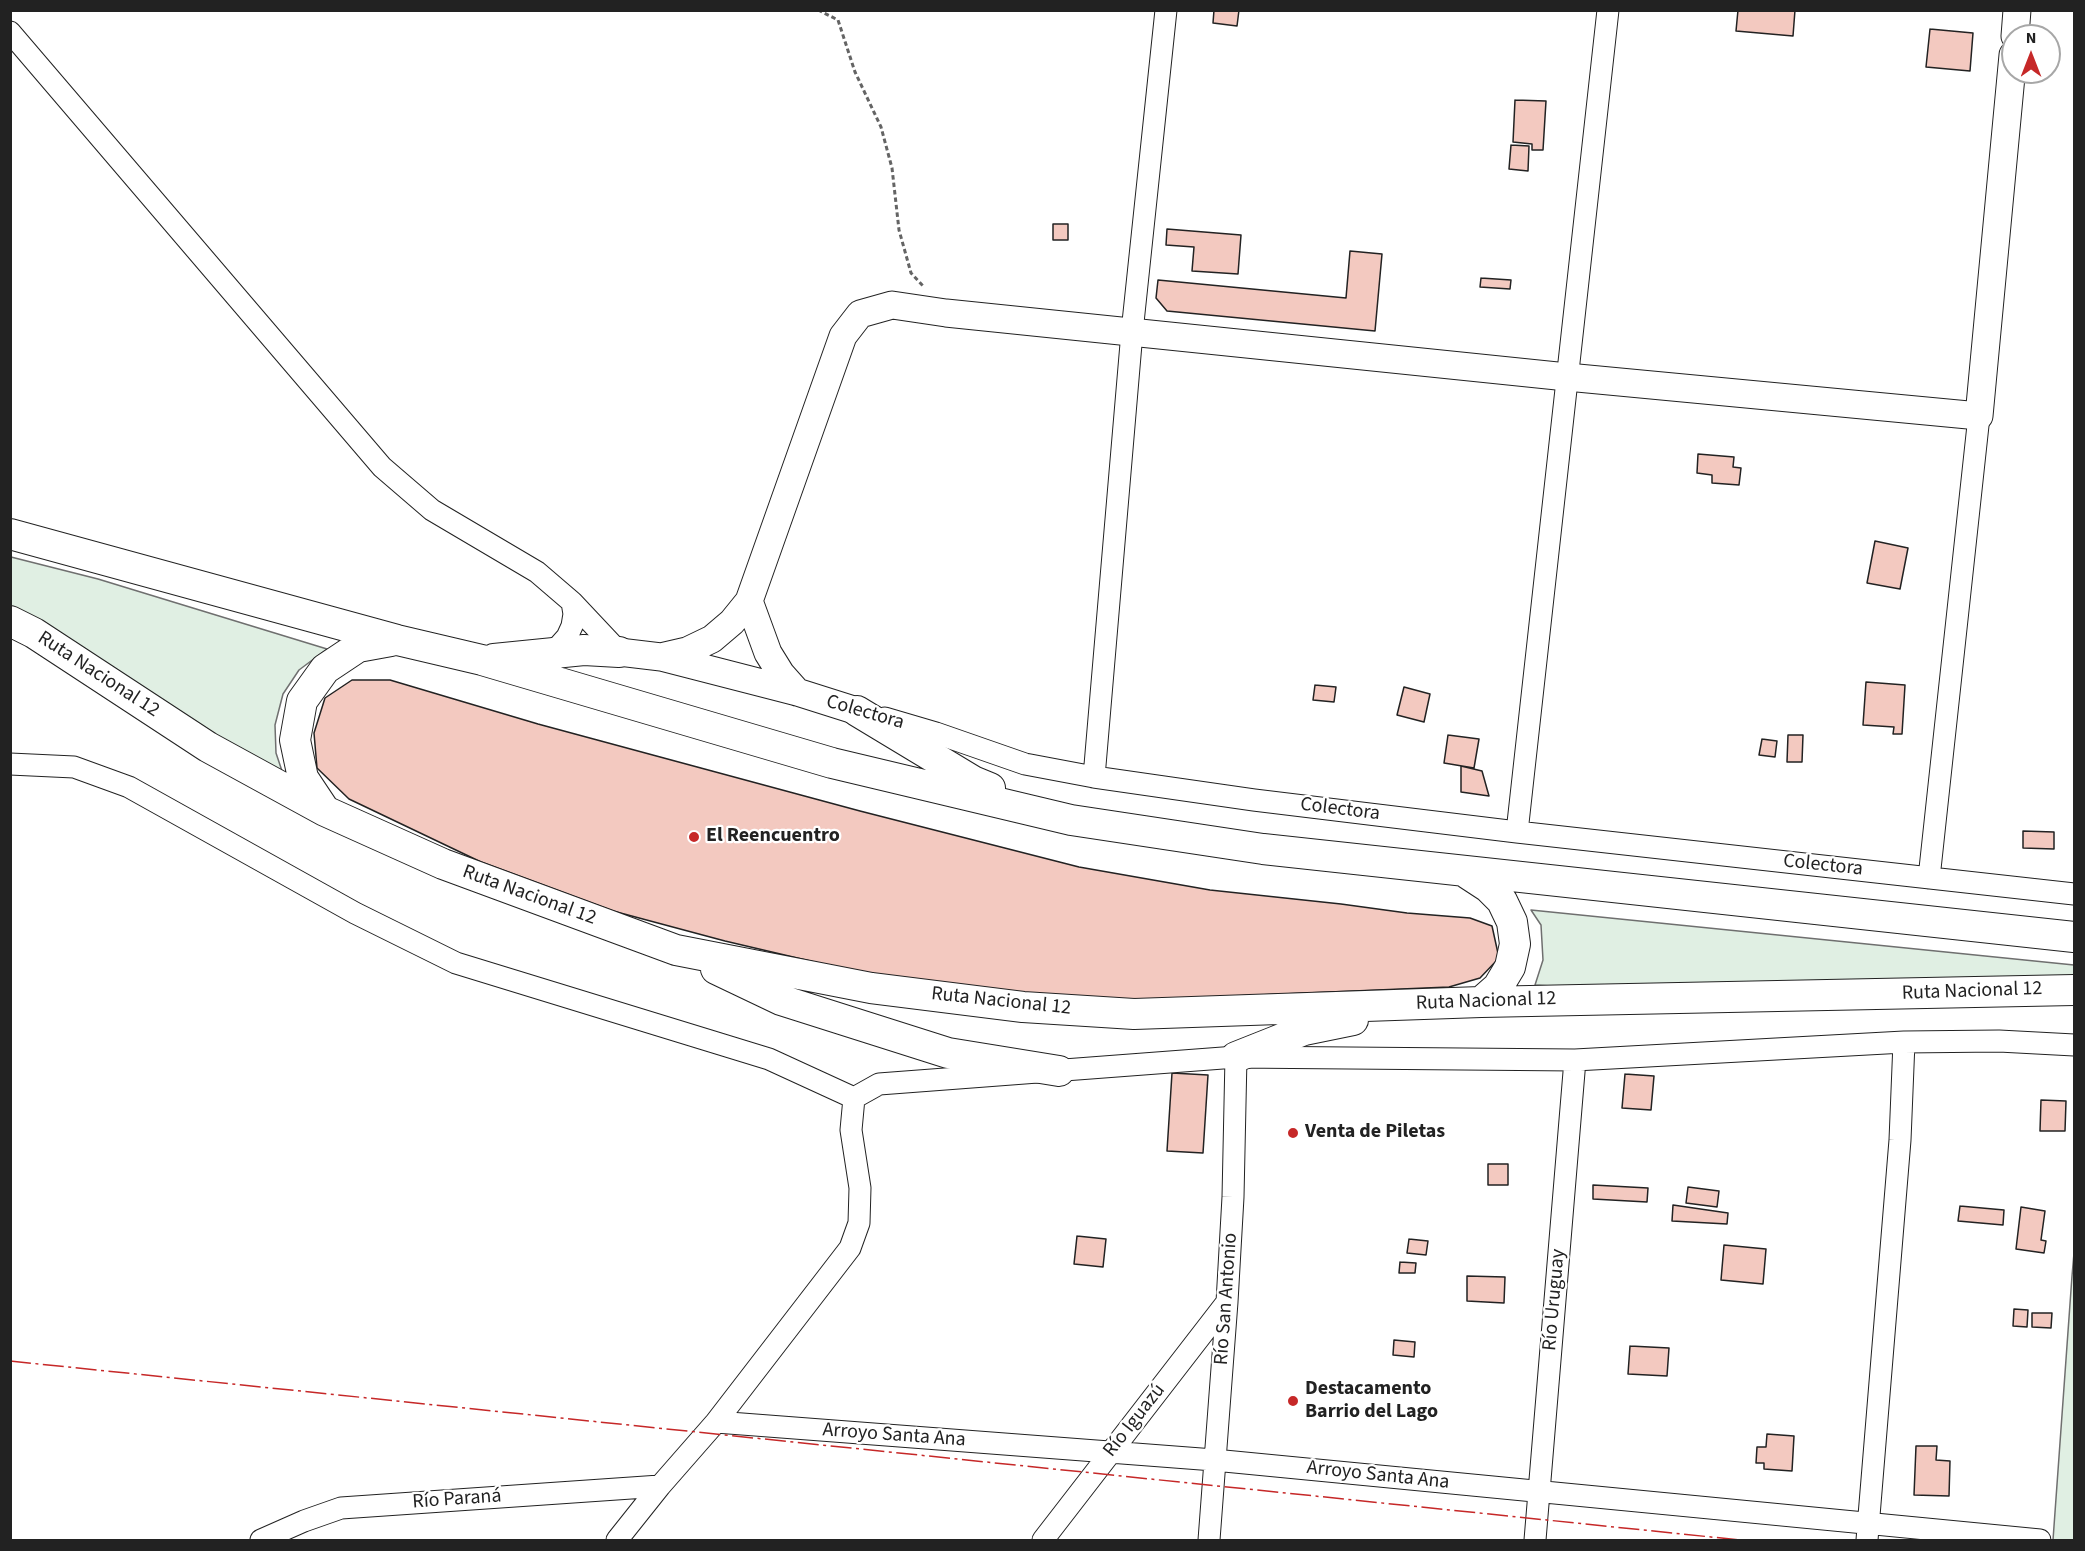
<!DOCTYPE html>
<meta charset="utf-8">
<style>
body{margin:0}
#map{position:relative;width:2085px;height:1551px;overflow:hidden;background:#fff;font-family:"Source Sans 3",sans-serif}
canvas{display:block}
.frame{position:absolute;inset:0;border:12px solid #222;pointer-events:none}
.north{position:absolute;left:2001px;top:24px;width:60px;height:60px;box-sizing:border-box;background:#fff;border:2px solid #a7a7a7;border-radius:50%;rotate:0deg;font-size:16px;font-weight:700;line-height:24px;text-align:center;color:#222}
.north::after{content:'';display:block;margin:auto;width:21px;height:27px;background:#c62828;clip-path:polygon(50% 0,100% 100%,50% 72%,0 100%)}
</style>
<div id="map">
<canvas width="2085" height="1551"></canvas>
<div class="frame"></div>
<div class="north">N</div>
</div>
<script>
const ctx = document.querySelector('canvas').getContext('2d');
ctx.lineJoin = 'round';
function fill(path, color) { ctx.fillStyle = color; ctx.fill(path, 'evenodd'); }
const shape = rows => new Path2D(rows.map(r => 'M' + r).join(''));
function trace(path, color, width, dash) { ctx.strokeStyle = color; ctx.lineWidth = width; ctx.lineCap = dash ? 'butt' : 'round'; ctx.setLineDash(dash || []); ctx.stroke(path); }
function label(font, color, halo, rows, align = 'center') {
  ctx.font = font + ' "Source Sans 3",sans-serif'; ctx.lineWidth = 4.5; ctx.setLineDash([]); ctx.textBaseline = 'middle'; ctx.strokeStyle = halo; ctx.fillStyle = color; for (const [text, x, y, turn = 0] of rows) {
    ctx.save(); ctx.translate(x, y); ctx.rotate((+turn || 0) * Math.PI / 180); ctx.textAlign = isNaN(turn) ? turn : align; if (halo) ctx.strokeText(text, 0, 0); ctx.fillText(text, 0, 0); ctx.restore();
  }
}
const green = shape([
 [11,557,98,579,327,649,299,670,283,694,275,725,276,753,283,774,189,723,11,610,11,557],
 [1531,910,2074,965,2074,980,1631,991,1535,985,1543,960,1541,925,1531,910],
 [2074,1253,2074,1540,2053,1540,2072,1276,2074,1253]
]);
fill(green, '#e0efe3');
trace(green, '#6f6f6f', 1.5);
const building = shape([
 [1214,10,1239,10,1237,26,1213,23,1214,10],
 [1738,10,1795,10,1793,36,1736,31,1738,10],
 [1930,29,1973,33,1970,71,1926,67,1930,29],
 [1515,100,1546,101,1543,150,1532,150,1532,144,1513,142,1515,100],
 [1511,145,1529,146,1528,171,1509,169,1511,145],
 [1053,224,1068,224,1068,240,1053,240,1053,224],
 [1167,229,1241,235,1238,274,1192,271,1194,247,1166,245,1167,229],
 [1350,251,1382,254,1375,331,1167,311,1156,298,1158,280,1346,298,1350,251],
 [1481,278,1511,280,1510,289,1480,287,1481,278],
 [1698,454,1734,457,1733,467,1741,468,1739,485,1712,483,1712,475,1697,473,1698,454],
 [1875,541,1908,548,1900,589,1867,583,1875,541],
 [352,680,390,680,538,724,860,811,1079,867,1210,890,1341,904,1407,913,1470,918,1492,926,1499,958,1480,978,1449,987,1116,1001,970,989,857,972,725,941,613,911,481,862,349,799,317,768,314,733,325,698,352,680],
 [1866,682,1905,685,1902,734,1893,734,1894,727,1863,725,1866,682],
 [1315,685,1336,687,1334,702,1313,700,1315,685],
 [1404,687,1430,694,1424,722,1397,715,1404,687],
 [1448,735,1479,739,1474,768,1444,763,1448,735],
 [1788,735,1803,735,1802,762,1787,762,1788,735],
 [1762,739,1777,741,1775,757,1759,755,1762,739],
 [1461,766,1482,771,1489,796,1461,792,1461,766],
 [2023,831,2054,832,2054,849,2023,848,2023,831],
 [1172,1073,1208,1075,1203,1153,1167,1151,1172,1073],
 [1625,1074,1654,1076,1651,1110,1622,1108,1625,1074],
 [2041,1100,2066,1101,2065,1131,2040,1131,2041,1100],
 [1488,1164,1508,1164,1508,1185,1488,1185,1488,1164],
 [1593,1185,1648,1188,1647,1202,1593,1199,1593,1185],
 [1688,1187,1719,1191,1717,1207,1686,1203,1688,1187],
 [1673,1205,1728,1213,1727,1224,1672,1221,1673,1205],
 [1960,1206,2004,1210,2003,1225,1958,1221,1960,1206],
 [2021,1207,2045,1211,2041,1240,2046,1241,2044,1253,2016,1249,2021,1207],
 [1077,1236,1106,1239,1103,1267,1074,1264,1077,1236],
 [1409,1239,1428,1241,1426,1255,1407,1253,1409,1239],
 [1724,1245,1766,1249,1763,1284,1721,1280,1724,1245],
 [1400,1262,1416,1263,1415,1273,1399,1273,1400,1262],
 [1467,1276,1505,1277,1504,1303,1467,1301,1467,1276],
 [2014,1309,2028,1310,2027,1327,2013,1326,2014,1309],
 [2032,1313,2052,1313,2051,1328,2032,1327,2032,1313],
 [1394,1340,1415,1342,1414,1357,1393,1355,1394,1340],
 [1630,1346,1669,1348,1667,1376,1628,1374,1630,1346],
 [1767,1434,1794,1436,1792,1471,1764,1469,1764,1463,1756,1463,1757,1447,1766,1447,1767,1434],
 [1916,1446,1937,1446,1936,1460,1950,1461,1949,1496,1914,1495,1916,1446]
]);
fill(building, '#f3c9c0');
trace(building, '#222', 1.5);
const minor = shape([
 [10,32,382,467,432,510,537,572,572,602,619,652],
 [549,652,559,646,567,637,572,626,574,614,572,602],
 [885,718,936,733,1025,764,1094,777,1254,800,1517,832,2074,894],
 [10,764,74,767,129,787,355,913,456,963,769,1059,854,1098],
 [1094,777,1132,332,1166,10],
 [1517,832,1608,10],
 [1929,878,1979,416],
 [716,1422,1214,1460,2040,1540],
 [261,1540,304,1521,341,1508,660,1486],
 [617,1540,660,1486,716,1422,850,1248,859,1223,860,1188,851,1130,854,1098,879,1084,1236,1057,1575,1060,1904,1042,1999,1041,2074,1045],
 [1043,1540,1227,1302],
 [1209,1540,1227,1302,1233,1197,1236,1057],
 [1535,1540,1575,1060],
 [1867,1540,1900,1140,1904,1042]
]);
const major = shape([
 [2015,36,2017,10],
 [749,601,768,653,781,674,797,692],
 [619,652,661,657,797,692,857,711],
 [661,657,687,651,712,639,732,622,749,601,843,336,860,314,892,305,946,313,1567,377,1979,416,2013,55]
]);
const highway = shape([
 [10,534,397,640,482,660,832,763,1071,820,1263,849,2074,937],
 [10,621,34,633,208,747,325,811,443,864,676,950,871,988,1023,1007,1134,1014,1481,1002,2074,990],
 [494,659,584,650,619,652],
 [857,711,973,781,990,788],
 [323,808,303,778,295,740,302,701,325,669,358,647,391,641],
 [1465,872,1488,887,1502,901,1512,922,1515,944,1510,967,1498,987,1481,1002],
 [716,969,781,1000,948,1053,1059,1071],
 [1236,1057,1304,1030,1353,1020]
]);
trace(minor, '#222', 23);
trace(major, '#222', 29);
trace(highway, '#222', 32);
trace(shape([
 [818,10,838,20,855,72,881,127,892,168,899,230,911,273,923,286]
]), '#646464', 3, [4.5, 3]);
trace(minor, '#fff', 21);
trace(major, '#fff', 27);
trace(highway, '#fff', 30);
trace(shape([
 [10,1361,1740,1540]
]), '#c62828', 1.5, [21, 4.5, 3, 4.5]);
for (const [x, y, r, color] of [
 [694,837,6,"#c62828"],
 [1293,1133,6,"#c62828"],
 [1293,1401,6,"#c62828"]
]) { const dot = new Path2D(); dot.arc(x, y, r, 0, 2 * Math.PI); ctx.fillStyle = color; ctx.fill(dot); trace(dot, '#fff', 2); }
label('20px', '#222', '#fff', [
 ["Ruta Nacional 12",98,675,33],
 ["Colectora",865,713,16],
 ["Colectora",1340,810,7],
 ["Colectora",1823,866,6],
 ["Ruta Nacional 12",529,896,20],
 ["Ruta Nacional 12",1972,992,-2],
 ["Ruta Nacional 12",1001,1002,6],
 ["Ruta Nacional 12",1486,1002,-2],
 ["Río San Antonio",1227,1299,-86],
 ["Río Uruguay",1555,1300,-85],
 ["Río Iguazú",1135,1421,-52],
 ["Arroyo Santa Ana",894,1436,4],
 ["Arroyo Santa Ana",1378,1476,6],
 ["Río Paraná",457,1500,-4]
]);
label('bold 20px', '#222', '#fff', [
 ["El Reencuentro",706,837],
 ["Venta de Piletas",1305,1133],
 ["Destacamento",1305,1390],
 ["Barrio del Lago",1305,1413]
], 'left');
</script>
